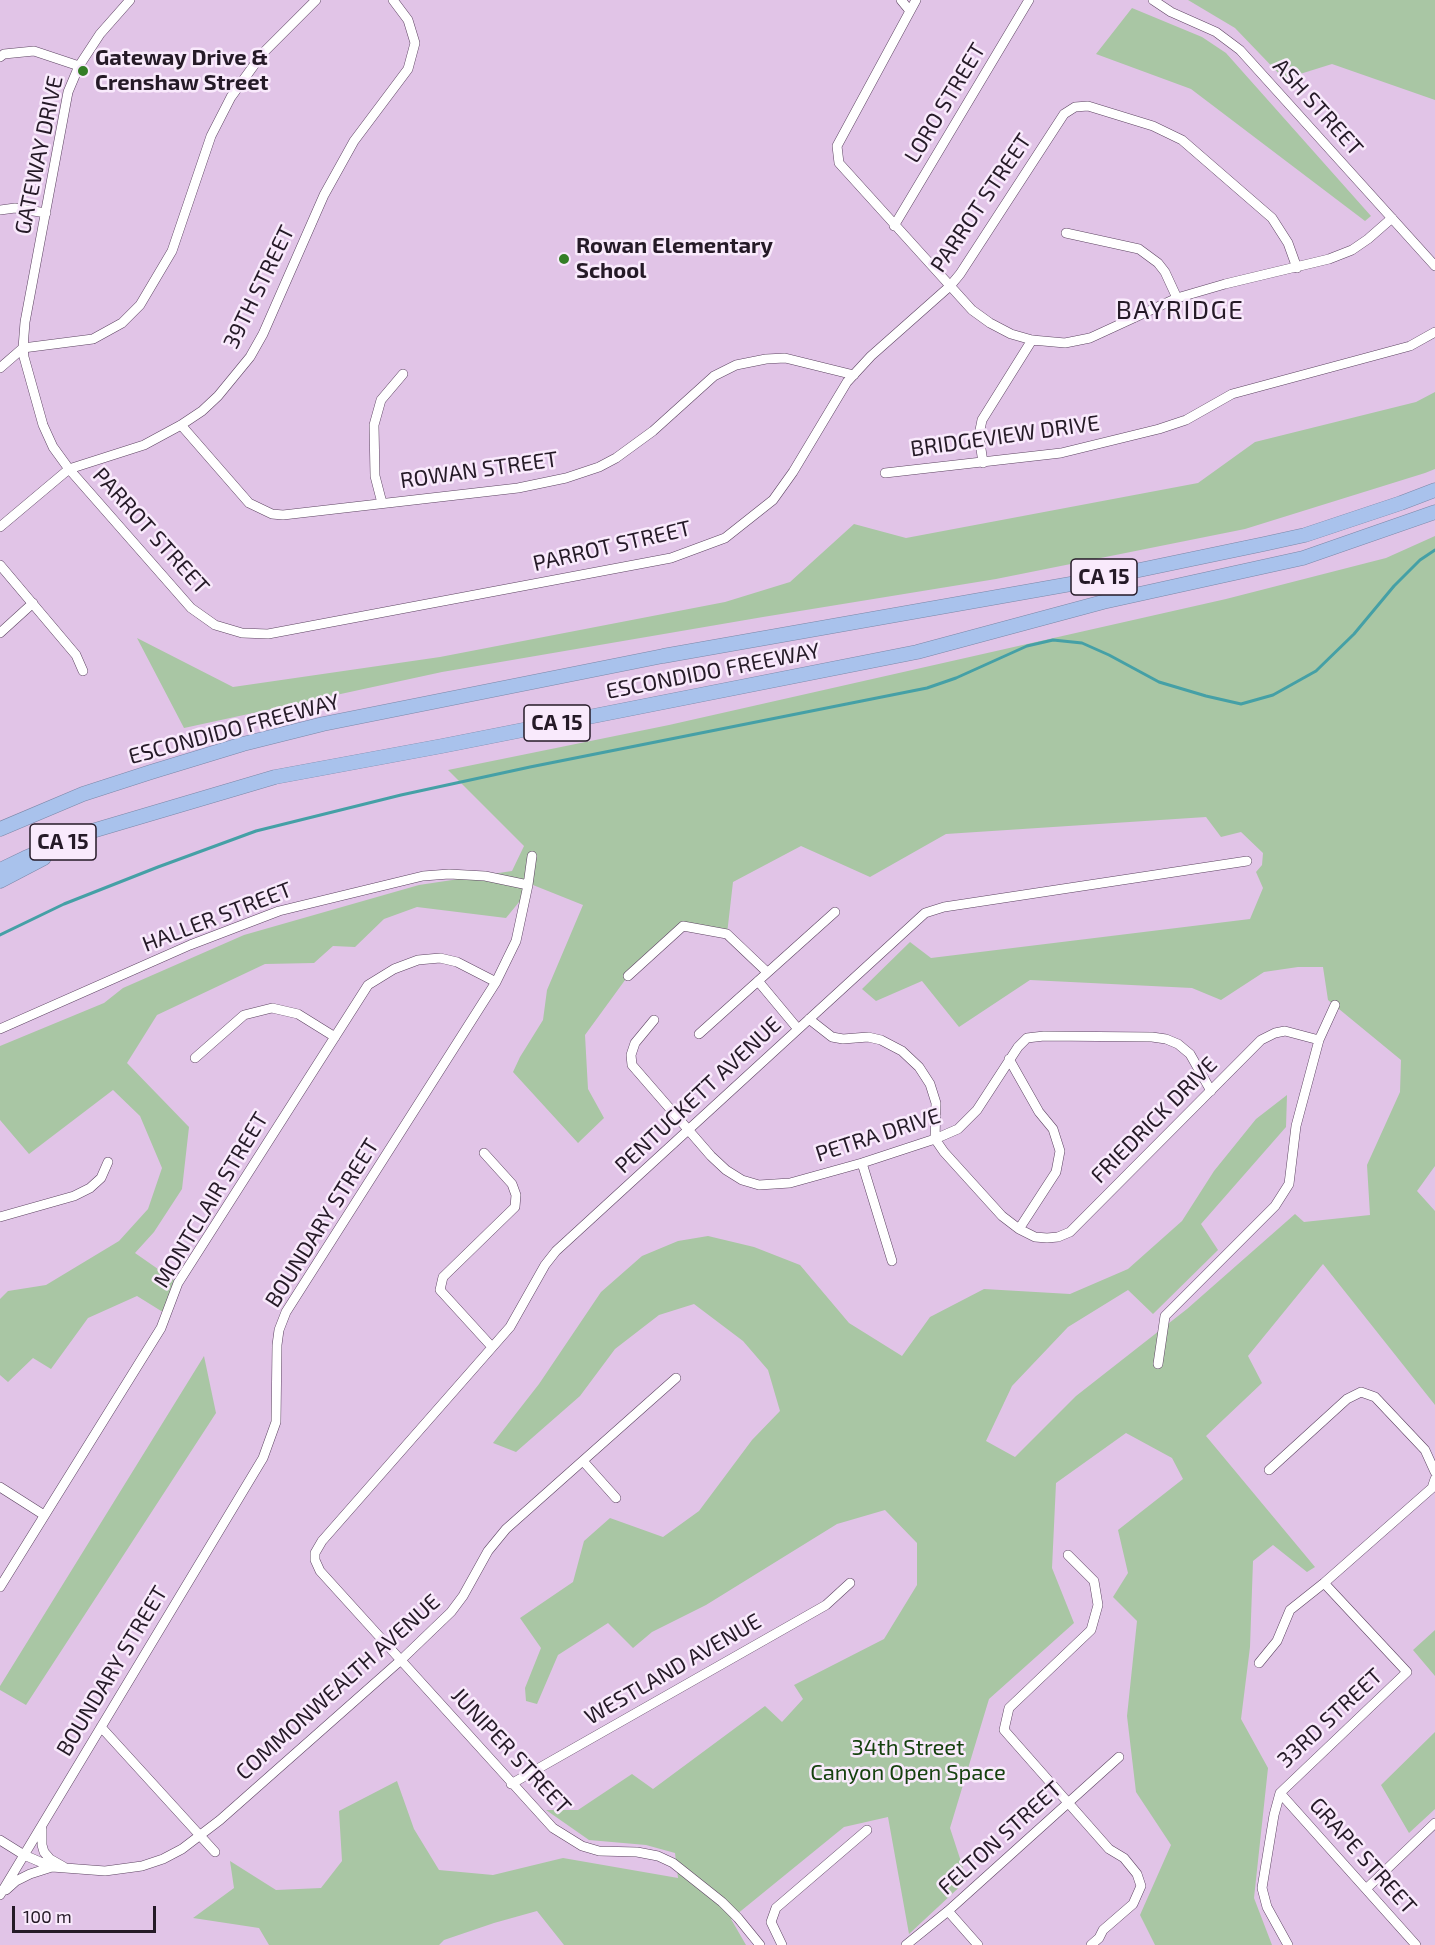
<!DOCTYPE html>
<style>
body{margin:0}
#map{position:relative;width:1435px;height:1945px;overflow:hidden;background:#e1c4e7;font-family:"Exo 2",sans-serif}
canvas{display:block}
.scale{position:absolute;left:12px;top:1906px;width:144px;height:27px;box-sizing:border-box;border:3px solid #251a27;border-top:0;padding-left:8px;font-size:18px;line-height:21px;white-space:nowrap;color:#251a27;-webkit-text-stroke:4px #f9eafc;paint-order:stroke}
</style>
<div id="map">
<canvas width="1435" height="1945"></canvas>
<div class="scale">100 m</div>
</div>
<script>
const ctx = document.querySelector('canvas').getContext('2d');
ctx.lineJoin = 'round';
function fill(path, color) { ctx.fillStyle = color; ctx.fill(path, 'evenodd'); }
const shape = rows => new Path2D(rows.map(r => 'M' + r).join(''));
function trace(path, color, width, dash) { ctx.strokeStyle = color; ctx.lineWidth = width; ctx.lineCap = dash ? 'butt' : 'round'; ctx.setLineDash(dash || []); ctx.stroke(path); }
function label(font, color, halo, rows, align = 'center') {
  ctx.font = font + ' "Exo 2",sans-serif'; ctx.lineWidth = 5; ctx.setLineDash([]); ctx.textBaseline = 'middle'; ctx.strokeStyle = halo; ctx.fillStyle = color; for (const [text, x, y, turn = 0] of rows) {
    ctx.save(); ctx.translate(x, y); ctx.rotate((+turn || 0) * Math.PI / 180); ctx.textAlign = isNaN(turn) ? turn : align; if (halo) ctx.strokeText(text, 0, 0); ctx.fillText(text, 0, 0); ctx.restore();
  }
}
fill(shape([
 [1188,0,1435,0,1435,100,1332,64,1284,79,1235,28],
 [1132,8,1202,37,1226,53,1371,216,1365,221,1191,89,1096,54],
 [1435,392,1435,469,1425,473,1245,529,996,579,763,617,442,672,184,728,137,638,233,687,440,657,725,602,790,582,854,524,906,538,1198,483,1255,442,1416,402],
 [1435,536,1435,1166,1417,1191,1435,1211,1435,1405,1323,1264,1248,1356,1262,1383,1206,1436,1315,1567,1307,1572,1273,1545,1253,1561,1250,1647,1241,1719,1268,1768,1254,1898,1272,1945,1155,1945,1140,1915,1171,1845,1136,1792,1127,1716,1137,1621,1113,1597,1128,1573,1118,1530,1183,1479,1172,1458,1126,1433,1056,1483,1052,1568,1074,1623,989,1699,950,1828,967,1880,909,1934,888,1817,844,1827,731,1919,746,1945,564,1945,537,1911,494,1923,444,1940,439,1945,269,1945,259,1928,193,1918,234,1888,230,1861,276,1890,321,1888,342,1861,339,1811,397,1781,414,1829,439,1870,493,1875,563,1858,678,1878,675,1853,646,1845,589,1840,546,1810,578,1810,632,1774,653,1789,765,1706,782,1722,803,1699,794,1685,884,1639,917,1585,917,1543,885,1510,837,1524,706,1605,652,1632,633,1648,608,1623,558,1655,537,1704,526,1701,525,1688,541,1648,520,1618,573,1582,584,1541,610,1518,663,1537,699,1511,752,1440,780,1411,768,1370,743,1341,694,1304,659,1315,615,1349,580,1396,516,1452,493,1443,539,1384,601,1292,642,1256,678,1241,708,1236,754,1247,800,1265,849,1323,902,1356,930,1317,984,1289,1070,1294,1128,1269,1182,1221,1214,1171,1256,1119,1287,1095,1286,1127,1201,1224,1218,1250,1153,1314,1128,1290,1068,1327,1012,1386,986,1441,1015,1457,1076,1396,1187,1309,1295,1214,1304,1222,1370,1215,1367,1165,1400,1092,1401,1060,1328,1000,1323,967,1298,967,1264,972,1221,1000,1192,988,1030,980,959,1027,922,981,876,1001,862,989,910,942,931,958,1250,919,1263,888,1256,872,1262,865,1263,853,1241,832,1221,837,1206,817,946,834,870,877,801,846,733,882,727,934,683,926,628,976,585,1035,588,1089,604,1118,578,1143,513,1072,520,1057,543,1020,547,990,583,905,533,885,506,918,417,907,384,919,355,947,333,946,314,963,265,964,157,1015,127,1063,189,1127,182,1189,154,1232,135,1253,178,1283,166,1314,137,1296,88,1318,51,1369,33,1358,8,1382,0,1375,0,1299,8,1291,46,1285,119,1241,148,1209,162,1168,140,1116,113,1090,29,1154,0,1120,0,1046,104,1003,123,988,244,935,419,885,512,871,524,846,448,770,669,725,1226,599,1386,558],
 [204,1356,216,1413,26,1705,0,1690,0,1686],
 [1435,1630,1435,1676,1413,1650],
 [1435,1732,1435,1809,1409,1833,1381,1785]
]), '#a9c6a4');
trace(shape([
 [0,935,64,904,158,867,256,831,401,795,530,767,927,688,956,678,1027,646,1053,640,1082,643,1109,655,1159,682,1206,696,1241,704,1273,695,1316,671,1354,634,1394,586,1420,560,1435,550]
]), '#45a0a6', 3);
const minor = shape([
 [130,0,100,34,79,66,68,92,25,322,23,348,24,357,43,425,53,447,69,469,191,608,215,625,242,633,268,634,671,558,725,538,773,500,793,472,847,382,871,356,950,286,960,274,1064,114,1075,107,1088,106,1153,126,1182,140,1272,218,1288,243,1297,268],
 [901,0,910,11],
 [916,0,837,146,839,163,972,310,990,323,1011,334,1032,340,1065,343,1090,338,1177,298,1225,284,1329,259,1352,250,1368,239,1392,218],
 [1153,0,1171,12,1216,32,1240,50,1435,266],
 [0,57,4,54,34,51,79,66],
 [0,210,15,208,46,213],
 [894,226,1029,0],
 [1066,233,1139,249,1158,263,1165,272,1177,298],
 [0,368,23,348,93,339,122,323,140,305,172,251,211,136,231,97,262,54,316,0],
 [181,425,249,503,272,514,283,515,518,488,566,478,599,467,616,458,653,431,714,376,736,365,766,359,785,358,854,375],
 [983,463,979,435,982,420,1032,340],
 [885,473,1061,453,1159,429,1186,420,1232,394,1410,346,1435,332],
 [382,503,375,476,374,425,381,400,403,374],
 [0,527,69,469,144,445,181,425,202,411,218,396,250,357,263,334,324,195,354,141,408,69,415,43,408,20,393,0],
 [0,565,76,655,83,671],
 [0,633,33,603],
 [628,976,683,926,727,934,767,972],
 [758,981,798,1029],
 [809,1019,832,1037,843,1039,868,1037,881,1040,902,1051,919,1067,930,1084,936,1103,935,1139,944,1152,1002,1216,1019,1229,1035,1237,1047,1238,1058,1237,1070,1232,1261,1040,1275,1033,1285,1031,1319,1040],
 [654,1020,635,1043,631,1055,632,1065,711,1156,726,1170,742,1180,759,1185,790,1183,862,1163,935,1139,958,1129,977,1110,1018,1047,1027,1038,1044,1036,1152,1037,1166,1039,1178,1044,1190,1054,1211,1091],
 [0,1029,190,945,279,911,423,876,449,874,485,876,528,885],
 [699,1034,835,912],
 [195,1058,244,1015,272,1008,298,1014,335,1037],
 [1009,1059,1039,1112,1053,1129,1060,1151,1056,1172,1019,1229],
 [484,1153,512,1184,516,1195,515,1207,443,1277,440,1290,492,1347],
 [862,1163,892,1261],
 [0,1217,74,1196,90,1188,101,1178,108,1162],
 [1158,1364,1165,1316,1275,1206,1289,1184,1296,1126,1319,1040,1335,1005],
 [583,1461,616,1498],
 [1269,1470,1347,1399,1361,1392,1375,1397,1425,1450,1435,1472],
 [0,1487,44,1515],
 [1068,1555,1094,1581,1098,1605,1091,1630,1009,1708,1004,1730,1109,1849,1124,1858,1137,1874,1141,1886,1133,1904,1103,1930,1099,1938,1091,1945],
 [0,1587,161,1328,178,1283,368,985,394,969,418,960,440,958,457,962,496,982],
 [1259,1663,1277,1641,1290,1610,1324,1583,1432,1488,1435,1479],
 [101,1727,215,1852],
 [511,1784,826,1605,850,1583],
 [1280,1793,1407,1672,1324,1583],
 [1280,1793,1416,1945],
 [1280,1793,1274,1815,1262,1888,1267,1907,1288,1945],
 [42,1829,42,1845,44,1852,50,1859,64,1867],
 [0,1840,24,1855,52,1867,105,1871,142,1866,163,1859,182,1849,220,1820,401,1660,451,1612,463,1596,488,1551,506,1529,676,1378],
 [1366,1889,1435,1823],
 [6,1890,16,1881,30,1874,52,1867],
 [0,1895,263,1458,276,1422,277,1345,279,1330,286,1312,496,982,516,941,528,885,532,856],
 [948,1911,978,1945],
 [760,1945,738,1918,722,1902,673,1863,658,1856,637,1852,599,1851,582,1846,553,1828,320,1571,315,1560,315,1553,322,1541,510,1327,545,1265,556,1251,925,913,944,907,1247,861],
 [782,1945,771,1922,776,1908,867,1830],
 [906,1945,948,1911,1119,1757]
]);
const highway = shape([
 [0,829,83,794,151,772,243,744,323,724,663,656,1082,582,1264,544,1305,535,1401,503,1435,490],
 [0,870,25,858,82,834,275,777,442,746,917,652,1103,602,1303,558,1435,512],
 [0,881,44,858]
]);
trace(minor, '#5d4462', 10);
trace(highway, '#7b87a7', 15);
trace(minor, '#fff', 9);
trace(highway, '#a9c2ec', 14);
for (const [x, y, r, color] of [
 [83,71,6,"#337e26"],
 [564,259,6,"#337e26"]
]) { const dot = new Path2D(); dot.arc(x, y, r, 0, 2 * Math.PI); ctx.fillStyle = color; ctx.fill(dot); trace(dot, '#f9eafc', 2); }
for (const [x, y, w] of [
 [1104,577,66],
 [557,723,66],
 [63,842,66]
]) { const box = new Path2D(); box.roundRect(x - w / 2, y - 18, w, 36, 4.5); ctx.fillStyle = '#f9eafc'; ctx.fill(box); trace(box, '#251a27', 1.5); }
label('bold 21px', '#251a27', null, [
 ["CA 15",1104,577],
 ["CA 15",557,723],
 ["CA 15",63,842]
]);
label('bold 22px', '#251a27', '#f9eafc', [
 ["Gateway Drive &",95,58],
 ["Crenshaw Street",95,83],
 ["Rowan Elementary",576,246],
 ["School",576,271]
], 'left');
label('22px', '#251a27', '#f9eafc', [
 ["LORO STREET",945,103,-59],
 ["ASH STREET",1318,107,48],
 ["GATEWAY DRIVE",39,155,-78],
 ["PARROT STREET",981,203,-56],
 ["39TH STREET",259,287,-64],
 ["BRIDGEVIEW DRIVE",1005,436,-8],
 ["ROWAN STREET",479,470,-8],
 ["PARROT STREET",151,531,48],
 ["PARROT STREET",612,546,-13],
 ["ESCONDIDO FREEWAY",713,671,-11],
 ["ESCONDIDO FREEWAY",234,729,-15],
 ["HALLER STREET",217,917,-21],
 ["PENTUCKETT AVENUE",698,1095,-43],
 ["FRIEDRICK DRIVE",1154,1120,-45],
 ["PETRA DRIVE",878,1135,-18],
 ["MONTCLAIR STREET",211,1200,-59],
 ["BOUNDARY STREET",322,1223,-58],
 ["WESTLAND AVENUE",673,1669,-30],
 ["BOUNDARY STREET",112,1671,-59],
 ["COMMONWEALTH AVENUE",338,1687,-42],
 ["33RD STREET",1330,1718,-43],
 ["JUNIPER STREET",511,1751,47],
 ["FELTON STREET",1000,1838,-42],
 ["GRAPE STREET",1363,1856,48]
]);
label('22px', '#15410e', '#f9eafc', [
 ["34th Street",908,1748],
 ["Canyon Open Space",908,1773]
]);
ctx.letterSpacing = '1.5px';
label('26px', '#251a27', '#f9eafc', [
 ["BAYRIDGE",1180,310]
]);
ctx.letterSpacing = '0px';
</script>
